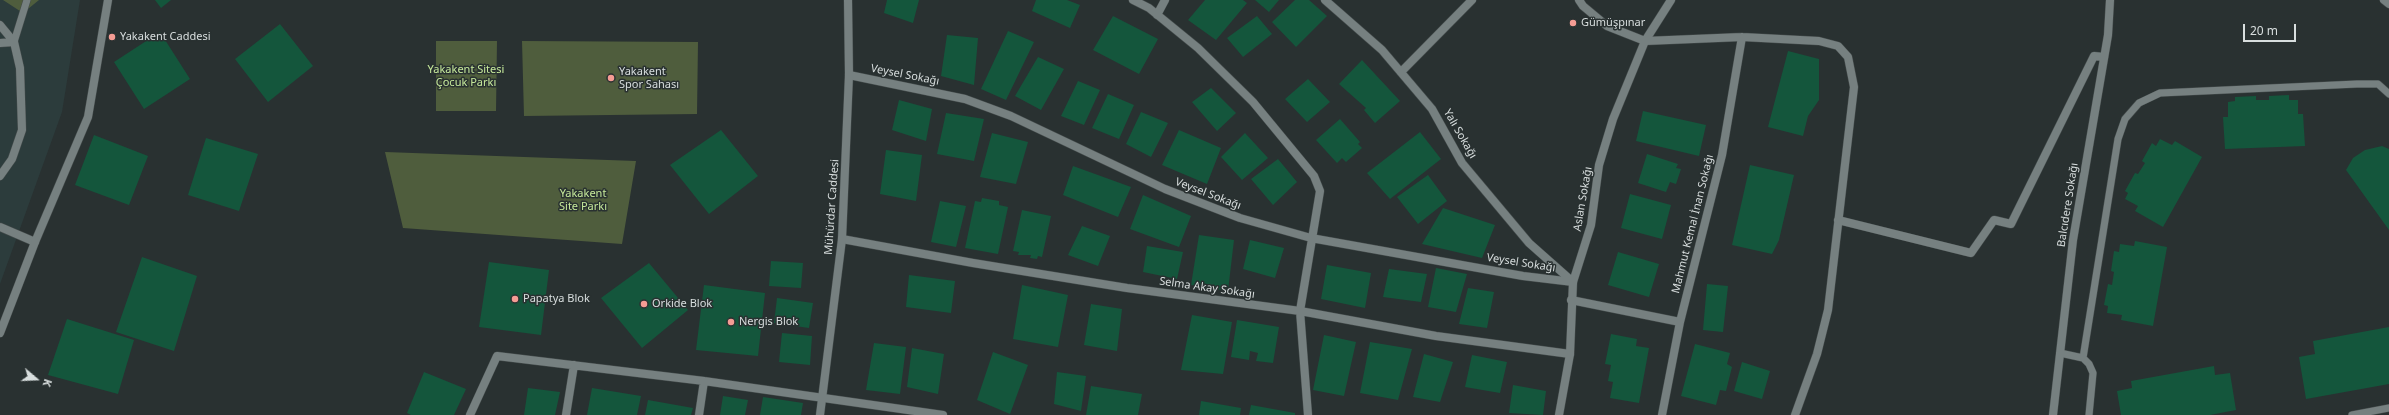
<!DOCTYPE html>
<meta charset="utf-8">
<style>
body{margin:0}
#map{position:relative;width:2389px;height:415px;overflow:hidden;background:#293131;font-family:"Noto Sans",sans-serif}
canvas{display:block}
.north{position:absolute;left:16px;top:359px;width:40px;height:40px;-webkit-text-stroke:3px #293131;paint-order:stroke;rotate:109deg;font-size:11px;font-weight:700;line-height:16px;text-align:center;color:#d8dede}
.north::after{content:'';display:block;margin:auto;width:14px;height:18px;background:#d8dede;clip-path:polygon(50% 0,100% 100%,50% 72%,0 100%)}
.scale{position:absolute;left:2243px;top:24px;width:53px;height:18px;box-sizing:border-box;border:2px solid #d8dede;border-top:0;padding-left:5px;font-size:12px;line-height:14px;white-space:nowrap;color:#d8dede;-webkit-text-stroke:3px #293131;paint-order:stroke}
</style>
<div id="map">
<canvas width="2389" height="415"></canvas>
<div class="north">K</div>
<div class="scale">20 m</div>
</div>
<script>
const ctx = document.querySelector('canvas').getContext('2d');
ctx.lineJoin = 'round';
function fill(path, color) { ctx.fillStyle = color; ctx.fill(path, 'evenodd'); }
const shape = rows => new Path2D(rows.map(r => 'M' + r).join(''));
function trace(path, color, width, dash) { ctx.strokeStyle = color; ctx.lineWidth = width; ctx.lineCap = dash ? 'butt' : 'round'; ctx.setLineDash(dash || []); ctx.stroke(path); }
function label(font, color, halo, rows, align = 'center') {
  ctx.font = font + ' "Noto Sans",sans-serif'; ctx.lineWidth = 3; ctx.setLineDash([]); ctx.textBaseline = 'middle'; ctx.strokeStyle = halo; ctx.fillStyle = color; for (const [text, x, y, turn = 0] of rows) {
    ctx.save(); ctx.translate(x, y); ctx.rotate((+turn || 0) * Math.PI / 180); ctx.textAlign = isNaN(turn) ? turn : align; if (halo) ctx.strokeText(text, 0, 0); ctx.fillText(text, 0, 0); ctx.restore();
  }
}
fill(shape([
 [0,0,80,0,62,112,0,284]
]), '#2c3c3c');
fill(shape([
 [3,0,39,0,23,13],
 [436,41,497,41,496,111,436,111],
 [522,41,698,42,697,114,524,116],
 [385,152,636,161,622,244,403,228]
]), '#4f5d3d');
fill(shape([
 [155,0,171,0,161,8],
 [887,0,919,0,913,23,884,13],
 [1036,0,1067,0,1080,5,1070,28,1032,11],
 [1205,0,1243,0,1247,3,1216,40,1188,20],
 [1255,0,1279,0,1269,12],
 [1295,0,1309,0,1327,16,1296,47,1272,22],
 [1113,16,1158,39,1139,74,1093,50],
 [1257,16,1272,34,1243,57,1227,38],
 [280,24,313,66,268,102,235,59],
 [1008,31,1034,42,1006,100,981,89],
 [160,32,190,79,144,109,114,62],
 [947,35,978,38,974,85,941,76],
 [1788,51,1819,59,1819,100,1808,116,1803,136,1768,127],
 [1038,57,1064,69,1041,110,1015,96],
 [1362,60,1400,101,1375,123,1364,110,1366,108,1339,84],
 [1308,79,1330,102,1307,122,1285,99],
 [1078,81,1100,90,1084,125,1061,116],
 [1211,88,1236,113,1217,131,1192,102],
 [1108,94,1134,105,1119,139,1092,128],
 [2289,95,2289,100,2298,100,2298,114,2303,114,2305,146,2225,149,2223,117,2228,117,2228,102,2235,101,2235,97,2256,96,2256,100,2269,100,2269,96],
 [899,100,932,109,926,141,892,130],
 [1643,111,1706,125,1699,156,1636,141],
 [1141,112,1168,123,1151,157,1126,144],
 [946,113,984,119,974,161,937,154],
 [1340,119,1360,142,1358,144,1362,148,1346,162,1342,158,1337,163,1316,140],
 [721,130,758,176,709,214,670,165],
 [1179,130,1221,148,1207,184,1162,165],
 [1420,132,1441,159,1390,199,1367,173],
 [992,133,1028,142,1016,184,980,177],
 [1245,133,1268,158,1242,180,1221,157],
 [94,135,148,156,129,205,75,185],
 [206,138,258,154,239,211,188,195],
 [2160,139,2172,145,2175,141,2202,157,2163,227,2135,211,2138,206,2125,199,2128,193,2125,191,2135,173,2138,174,2145,163,2142,161,2152,143,2156,146],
 [2382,146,2389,149,2389,230,2346,170,2353,158,2365,150],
 [886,150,922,155,916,201,880,194],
 [1647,154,1678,164,1676,168,1681,169,1676,184,1670,182,1666,192,1638,183],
 [1278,159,1297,182,1273,205,1251,179],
 [1750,165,1794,175,1779,240,1772,254,1732,245],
 [1073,166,1131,187,1118,217,1063,195],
 [1428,175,1447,201,1418,224,1397,197],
 [1630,194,1671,205,1662,239,1621,228],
 [1143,195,1191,216,1179,247,1130,229],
 [982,198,999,201,999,205,1008,207,998,254,965,248,975,201,981,202],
 [940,201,966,206,956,247,931,242],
 [1443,208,1495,225,1482,258,1422,244],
 [1022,210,1051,216,1042,257,1038,256,1037,259,1030,258,1031,255,1018,255,1019,252,1013,251],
 [1082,226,1110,236,1098,266,1068,255],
 [1199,235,1234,240,1228,291,1191,285],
 [1250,240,1284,248,1275,278,1243,269],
 [2135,241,2167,247,2153,326,2121,320,2122,315,2107,313,2108,306,2104,305,2108,284,2112,285,2114,272,2111,271,2114,251,2119,252,2120,244,2134,246],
 [1147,246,1183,252,1177,279,1143,272],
 [1618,252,1659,264,1649,297,1608,285],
 [142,257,197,276,174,351,116,332],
 [771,261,803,263,801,288,769,286],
 [489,262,549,270,541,335,479,327],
 [649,263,688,310,642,348,601,298],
 [1327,265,1371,273,1365,308,1321,299],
 [1436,268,1467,274,1456,312,1428,307],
 [1389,269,1427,274,1421,302,1383,297],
 [909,275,955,281,951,313,906,307],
 [1707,284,1728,286,1723,332,1703,330],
 [704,285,765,293,758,356,696,350],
 [1022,285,1068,295,1058,347,1013,339],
 [1468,288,1494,292,1487,328,1459,324],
 [777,298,813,303,809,328,774,323],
 [1091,304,1122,309,1117,351,1084,345],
 [1192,315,1232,322,1223,374,1181,370],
 [67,319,134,340,118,394,48,375],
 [1237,320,1279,327,1273,363,1256,361,1258,353,1250,351,1249,360,1231,357],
 [2389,327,2389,384,2306,399,2299,357,2315,354,2313,341],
 [782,333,812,336,810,365,779,362],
 [1611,334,1637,339,1636,346,1649,348,1639,403,1610,398,1613,382,1608,381,1611,365,1605,364],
 [1324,335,1356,342,1344,396,1313,390],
 [1370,342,1412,349,1398,400,1360,393],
 [874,343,906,347,900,394,866,390],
 [1695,344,1730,353,1727,364,1732,367,1726,391,1720,390,1716,405,1681,396],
 [912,348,944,354,938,394,907,387],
 [993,352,1028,365,1010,414,977,400],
 [1424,354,1453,362,1440,402,1413,397],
 [1472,355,1507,362,1500,393,1465,387],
 [1742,362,1770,371,1762,399,1734,391],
 [2214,366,2215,375,2230,373,2236,410,2210,415,2121,415,2117,391,2132,388,2131,381],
 [424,372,466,389,454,415,411,415,407,413],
 [1057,372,1086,376,1081,411,1054,404],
 [1513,385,1546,391,1543,415,1509,413],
 [1091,386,1142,394,1138,415,1086,415],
 [528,388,560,392,555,415,524,415],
 [592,388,641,396,637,415,587,415],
 [723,396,748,400,745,415,720,415],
 [763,397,803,403,801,415,760,415],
 [648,400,693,408,691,415,645,415],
 [1201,401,1241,408,1240,415,1199,415],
 [1251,405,1295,413,1295,415,1249,415]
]), '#14563c');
const service = shape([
 [14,42,27,0],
 [2060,353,2083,358,2089,364,2093,373,2089,415],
 [2083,358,2118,139,2125,119,2139,103,2160,93,2357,84,2378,84,2389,94],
 [2352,415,2389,408]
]);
const minor = shape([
 [1133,0,1149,8,1198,48,1253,102,1314,176,1320,191,1300,311,1308,415],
 [1579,0,1583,6,1607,26,1645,41,1742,37,1819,41,1838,46,1848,57,1854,87,1828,310,1817,354,1795,415],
 [2384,0,2389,4],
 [1157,15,1165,0],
 [0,25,14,42,20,68,22,130,12,159,0,176],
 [0,43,14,42],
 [1401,72,1472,0],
 [849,75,965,99,1011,116,1165,189,1240,218,1311,238,1523,276,1573,282],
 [1838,220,1971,253,1994,220,2011,224,2094,56,2104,57],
 [0,227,35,242],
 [842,239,973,263,1127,288,1300,311,1436,336,1570,354],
 [1571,300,1680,322],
 [470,415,497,356,704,381,943,415],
 [566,415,574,365],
 [699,415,704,381],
 [1662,415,1680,322,1722,155,1742,37]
]);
const tertiary = shape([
 [1325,0,1382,50,1432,109,1462,163,1529,243,1573,282],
 [0,333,35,242,88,117,108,0],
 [820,415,842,239,849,75,848,0],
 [1559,415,1570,354,1573,282,1591,225,1599,165,1613,119,1645,41,1671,0],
 [2053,415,2073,240,2108,35,2110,0]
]);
trace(service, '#454c4c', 8);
trace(minor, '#454c4c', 9);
trace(tertiary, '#454c4c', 9);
trace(service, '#768080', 7);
trace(minor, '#768080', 8);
trace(tertiary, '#768080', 8);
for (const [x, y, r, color] of [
 [1573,23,4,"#f59c94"],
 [112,37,4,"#f59c94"],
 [611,78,4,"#f59c94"],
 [515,299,4,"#f59c94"],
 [644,304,4,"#f59c94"],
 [731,322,4,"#f59c94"]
]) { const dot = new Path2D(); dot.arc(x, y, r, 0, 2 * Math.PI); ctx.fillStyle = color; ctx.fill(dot); trace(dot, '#293131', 1.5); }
label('11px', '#d8dede', '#293131', [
 ["Gümüşpınar",1581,23],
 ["Yakakent Caddesi",120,37],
 ["Yakakent",619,72],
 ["Spor Sahası",619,85],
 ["Papatya Blok",523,299],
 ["Orkide Blok",652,304],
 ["Nergis Blok",739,322]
], 'left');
label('11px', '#c6e99b', '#293131', [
 ["Yakakent Sitesi",466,70],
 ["Çocuk Parkı",466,83],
 ["Yakakent",583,194],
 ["Site Parkı",583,207]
]);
label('11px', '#d8dede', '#293131', [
 ["Veysel Sokağı",905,75,11],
 ["Yalı Sokağı",1460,134,60],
 ["Veysel Sokağı",1208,194,21],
 ["Aslan Sokağı",1583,199,-80],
 ["Balcıdere Sokağı",2068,205,-81],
 ["Mühürdar Caddesi",832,207,-86],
 ["Mahmut Kemal İnan Sokağı",1693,224,-76],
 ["Veysel Sokağı",1521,263,9],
 ["Selma Akay Sokağı",1207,288,8]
]);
</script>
